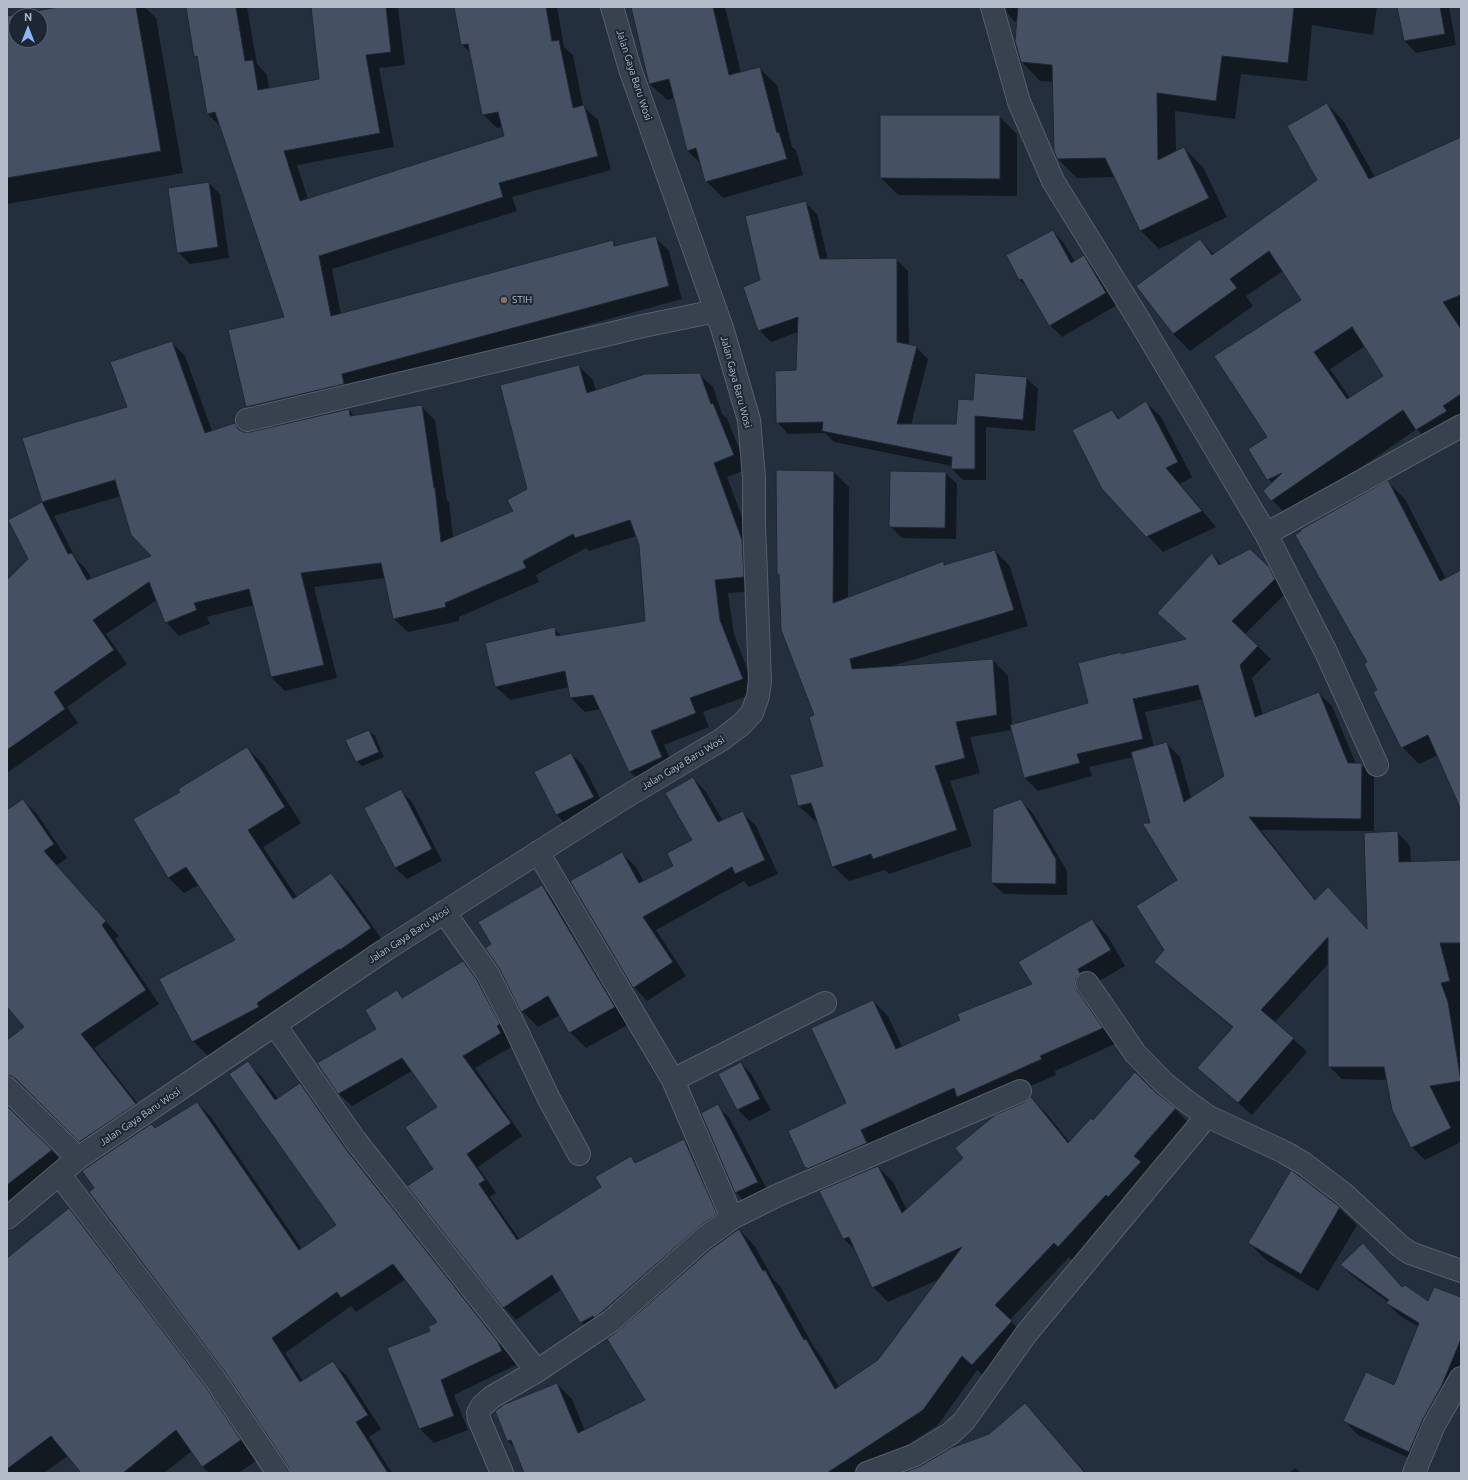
<!DOCTYPE html>
<style>
body{margin:0}
#map{position:relative;width:1468px;height:1480px;overflow:hidden;background:#242f3e;font-family:Ubuntu,sans-serif}
canvas{display:block}
.frame{position:absolute;inset:0;border:8px solid #b4bcc9;pointer-events:none}
.north{position:absolute;left:8px;top:8px;width:40px;height:40px;box-sizing:border-box;background:#1d2633;border:1px solid #59626f;border-radius:50%;rotate:0deg;font-size:11px;font-weight:700;line-height:16px;text-align:center;color:#b4bcc9}
.north::after{content:'';display:block;margin:auto;width:14px;height:18px;background:#8ab4f8;clip-path:polygon(50% 0,100% 100%,50% 72%,0 100%)}
</style>
<div id="map">
<canvas width="1468" height="1480"></canvas>
<div class="frame"></div>
<div class="north">N</div>
</div>
<script>
const ctx = document.querySelector('canvas').getContext('2d');
ctx.lineJoin = 'round';
function fill(path, color) { ctx.fillStyle = color; ctx.fill(path, 'evenodd'); }
const shape = rows => new Path2D(rows.map(r => 'M' + r).join(''));
function trace(path, color, width, dash) { ctx.strokeStyle = color; ctx.lineWidth = width; ctx.lineCap = dash ? 'butt' : 'round'; ctx.setLineDash(dash || []); ctx.stroke(path); }
function label(font, color, halo, rows, align = 'center') {
  ctx.font = font + ' Ubuntu,sans-serif'; ctx.lineWidth = 4; ctx.setLineDash([]); ctx.textBaseline = 'middle'; ctx.strokeStyle = halo; ctx.fillStyle = color; for (const [text, x, y, turn = 0] of rows) {
    ctx.save(); ctx.translate(x, y); ctx.rotate((+turn || 0) * Math.PI / 180); ctx.textAlign = isNaN(turn) ? turn : align; if (halo) ctx.strokeText(text, 0, 0); ctx.fillText(text, 0, 0); ctx.restore();
  }
}
fill(shape([
 [65,7,145,7,156,18,183,173,7,204,7,17],
 [16,16,40,16,40,40,16,40],
 [187,7,247,7,257,64,267,75,269,89,320,79,312,7,398,7,405,65,379,68,394,147,297,165,308,199,505,137,503,127,497,128,483,114,470,53,462,44,455,7,557,7,564,47,573,55,583,106,598,120,611,170,512,197,517,211,332,269,341,314,612,241,617,246,655,237,669,251,682,299,356,388,261,421,247,407,229,330,286,318,221,127,208,114,199,60,195,56],
 [632,7,725,7,741,73,760,69,777,85,792,147,796,150,803,175,723,198,706,181,701,164,687,150,674,98,667,100,650,84],
 [1006,7,1377,7,1373,35,1312,25,1307,81,1241,74,1235,119,1175,111,1176,152,1184,148,1203,167,1227,217,1159,249,1140,230,1115,177,1077,178,1058,159,1054,82,1040,81,1022,62,1017,24,1008,14],
 [1398,7,1449,7,1456,45,1416,53,1405,41],
 [1327,104,1344,122,1375,177,1461,138,1461,319,1460,320,1461,322,1461,430,1434,447,1417,429,1289,517,1272,500,1273,483,1268,479,1268,437,1303,300,1283,271,1246,296,1253,306,1190,351,1173,334,1138,286,1200,240,1215,255,1319,181],
 [1365,346,1385,376,1350,398,1330,369],
 [999,116,1017,134,1017,196,898,195,881,178],
 [209,183,220,194,229,258,190,264,178,252],
 [806,203,817,214,828,260,896,259,908,271,909,345,916,347,928,359,911,425,956,425,974,401,1026,378,1038,389,1035,431,986,427,986,480,963,480,952,469,952,466,834,442,825,433,788,434,777,422,797,371,798,332,771,342,759,330,761,281],
 [1053,231,1064,243,1075,262,1084,256,1095,268,1117,305,1062,337,1050,325,1028,288,1020,280],
 [171,342,185,356,212,431,235,424,243,433,250,433,349,410,355,416,421,406,435,420,447,501,449,502,453,538,514,512,529,489,579,366,593,380,596,391,699,374,713,387,722,414,727,418,747,469,727,477,756,554,757,591,728,593,734,634,756,693,703,712,709,727,664,745,676,771,644,785,630,772,601,709,585,712,571,698,569,687,510,700,496,687,554,629,562,636,647,622,640,545,636,536,589,551,586,548,536,575,539,582,459,617,459,621,408,632,394,619,385,578,314,587,337,678,285,691,271,677,254,605,207,617,210,624,179,636,166,622,157,600,106,634,127,664,67,707,78,723,7,773,7,582,29,559,9,520,43,503,23,439,128,407],
 [121,496,153,556,92,579,85,568,76,559,54,516],
 [1146,402,1161,417,1192,477,1180,484,1216,527,1163,552,1103,489,1112,411,1120,419],
 [834,472,849,487,848,598,944,563,947,565,995,551,1010,566,1028,626,892,666,993,660,1008,676,1012,725,1089,704,1121,654,1122,655,1187,640,1158,613,1212,554,1222,565,1268,568,1282,582,1287,592,1245,634,1271,659,1252,678,1263,715,1319,693,1332,706,1356,764,1361,764,1374,777,1374,831,1261,830,1316,900,1369,931,1397,832,1410,846,1411,862,1461,861,1461,1142,1425,1160,1412,1147,1387,1080,1342,1079,1329,1066,1329,963,1275,1022,1307,1052,1252,1115,1212,1081,1199,1068,1233,1028,1169,975,1156,962,1165,950,1178,880,1152,824,1133,757,1089,767,1092,776,1038,791,1025,778,1012,730,970,737,980,773,950,781,972,846,889,874,885,870,849,881,833,866,818,820,815,821,799,806,825,767,815,716,780,577,778,574],
 [1203,699,1225,777,1191,798,1180,757,1167,744,1154,747,1145,712],
 [946,473,957,484,956,539,902,538,890,526],
 [1388,482,1405,499,1446,579,1461,571,1461,797,1438,755,1419,764,1402,747,1368,662],
 [369,731,375,736,384,757,362,766,357,761],
 [247,748,263,764,301,823,263,847,297,897,331,874,347,890,386,945,209,1057,193,1041,236,941,199,885,184,893,168,877,182,792],
 [571,754,583,765,605,808,568,826,557,815,535,772],
 [693,778,706,792,723,821,742,812,756,826,778,874,749,887,744,881,656,930,686,976,647,1001,634,987,622,853,636,867,644,882,674,867,693,840],
 [400,790,412,802,442,861,407,879,395,868],
 [23,800,37,814,67,858,56,866,119,936,115,939,159,1004,94,1048,149,1118,94,1155,31,1093,24,1089,17,1089,8,1099,8,1106,11,1111,65,1164,7,1210,7,1041,25,1027,7,1006,7,811],
 [1020,800,1032,812,1067,871,1067,895,1004,894,992,883],
 [542,887,558,903,631,1023,586,1048,570,1032,560,1015,538,1027,522,1011,492,944],
 [1092,920,1107,935,1125,966,1092,985,1117,1043,1055,1071,1056,1075,973,1111,821,1182,806,1167,847,1104,873,1001,888,1016,902,1047,961,1020,1033,984],
 [463,962,475,974,489,994,513,1046,475,1068,522,1136,478,1167,496,1193,490,1197,520,1240,602,1187,631,1158,637,1163,684,1140,697,1152,728,1226,593,1335,581,1322,562,1289,516,1320,504,1307,434,1169,438,1107,412,1071,352,1106,339,1094,318,1063,378,1029,396,991,403,998],
 [248,1063,262,1077,278,1099,300,1084,314,1098,359,1163,512,1357,516,1365,454,1395,468,1430,434,1443,420,1429,431,1332,439,1323,406,1279,356,1312,351,1306,285,1353,303,1381,332,1362,347,1376,381,1429,369,1437,392,1473,294,1473,155,1129,197,1103,211,1117,302,1249,338,1225],
 [741,1063,752,1075,771,1110,749,1121,738,1110],
 [1155,1093,1175,1109,1190,1124,1073,1261,1069,1257,1010,1320,1026,1336,987,1379,977,1370,938,1425,864,1473,525,1473,516,1449,508,1441,496,1412,557,1384,572,1399,585,1431,647,1401,739,1230,754,1245,773,1279,780,1286,815,1349,820,1355,839,1387,879,1361,940,1279,888,1302,873,1287,857,1252,844,1239,820,1192,878,1167,893,1182,907,1210,1031,1098,1046,1113,1070,1143,1094,1121],
 [717,1106,729,1117,769,1193,747,1204,736,1193,702,1113],
 [1339,1208,1357,1225,1318,1291,1266,1260,1249,1243],
 [69,1209,88,1228,223,1406,259,1459,238,1473,209,1473,202,1466,192,1451,164,1473,82,1473,68,1456,44,1473,7,1473,7,1259],
 [1363,1244,1403,1288,1428,1302,1461,1299,1461,1384,1423,1464,1358,1435,1345,1421,1395,1387,1419,1327,1400,1316,1387,1303,1388,1302,1355,1278,1341,1265],
 [1025,1405,1040,1420,1086,1473,905,1473,920,1468,989,1435],
 [1295,1468,1302,1473,1289,1473]
]), '#0007');
const building = shape([
 [59,7,136,7,161,151,7,178,7,16,59,7],
 [16,16,40,16,40,40,16,40,16,16],
 [186,7,236,7,245,61,253,60,258,90,319,79,311,7,386,7,391,52,366,55,380,133,284,151,300,201,504,136,498,112,482,115,468,44,461,45,454,7,546,7,552,41,559,40,573,108,584,105,598,156,499,183,503,197,319,256,331,316,613,240,614,246,656,236,669,286,342,374,344,384,246,407,228,330,284,317,215,112,207,114,197,56,194,57,186,7],
 [631,7,713,7,729,75,760,67,777,133,779,132,787,159,705,182,696,148,687,151,669,79,649,84,631,7],
 [1018,7,1294,7,1288,63,1222,56,1216,101,1157,93,1158,160,1184,147,1209,198,1140,231,1105,158,1057,159,1054,151,1052,65,1021,62,1015,41,1018,7],
 [1397,7,1440,7,1445,34,1404,41,1397,7],
 [1327,103,1369,179,1461,137,1461,295,1443,302,1461,329,1461,394,1443,406,1447,411,1416,430,1403,410,1271,501,1263,491,1282,473,1267,480,1248,449,1267,437,1214,356,1301,300,1269,251,1230,279,1237,288,1173,334,1136,286,1200,239,1212,255,1317,180,1287,126,1327,103],
 [1352,327,1383,376,1347,399,1314,352,1352,327],
 [880,115,1000,115,1000,179,880,178,880,115],
 [209,182,218,247,177,253,168,188,209,182],
 [806,201,820,259,897,258,897,342,917,346,897,424,956,424,958,399,973,400,975,373,1027,377,1023,420,975,416,975,469,951,469,952,457,822,431,823,422,776,423,775,371,796,370,798,317,758,331,743,287,760,280,745,216,806,201],
 [1053,230,1071,263,1084,255,1106,293,1049,326,1022,279,1019,280,1006,255,1053,230],
 [172,341,205,433,235,423,238,429,243,432,250,432,349,409,350,416,422,405,434,488,435,488,441,542,513,511,507,500,527,489,500,385,579,365,587,393,645,374,700,373,711,404,713,403,734,455,714,463,742,540,744,577,715,580,720,620,743,679,690,698,696,713,651,731,662,757,629,772,593,695,570,698,565,671,495,687,485,643,555,627,556,636,645,621,639,545,630,520,575,538,573,534,523,561,526,568,445,603,446,607,393,619,381,563,301,573,324,665,271,677,249,589,194,603,197,610,165,623,149,582,93,620,114,650,54,692,65,709,7,750,7,580,28,559,8,520,42,502,22,438,127,407,110,362,172,341],
 [115,480,131,535,151,556,87,580,72,553,68,554,42,502,115,480],
 [1146,401,1178,462,1166,468,1202,511,1146,537,1102,489,1072,430,1112,410,1118,419,1146,401],
 [776,470,834,471,833,603,944,561,944,565,995,550,1014,610,850,659,852,669,993,659,997,715,956,722,965,758,935,766,957,830,873,859,871,854,832,867,811,803,798,806,790,775,823,766,809,717,814,715,781,630,779,574,777,575,776,470],
 [890,471,946,472,945,528,889,527,890,471],
 [1388,480,1440,581,1461,570,1461,810,1428,735,1401,748,1373,692,1377,690,1364,664,1367,662,1295,535,1301,531,1300,530,1388,480],
 [1250,549,1269,567,1275,579,1232,621,1258,646,1240,665,1255,717,1319,692,1348,763,1362,763,1361,819,1249,817,1315,900,1328,887,1367,929,1364,833,1398,831,1399,862,1461,860,1461,943,1440,943,1450,981,1441,983,1448,1002,1461,1081,1430,1086,1451,1128,1411,1148,1392,1110,1384,1067,1328,1067,1328,937,1261,1010,1294,1038,1238,1103,1197,1068,1233,1027,1154,962,1164,950,1136,906,1177,880,1142,823,1150,823,1131,752,1167,742,1184,802,1224,776,1198,685,1133,699,1143,739,1077,754,1080,763,1024,778,1010,725,1088,703,1078,663,1121,652,1121,654,1186,639,1157,613,1212,553,1219,565,1250,549],
 [369,730,379,752,356,762,345,740,369,730],
 [247,747,285,807,248,830,293,899,331,873,371,928,340,950,339,949,257,1003,259,1007,192,1042,159,979,235,940,186,867,168,878,133,819,180,792,178,789,247,747],
 [571,753,594,797,556,815,534,772,571,753],
 [693,777,718,822,743,811,765,860,735,874,732,867,643,917,673,962,633,988,570,881,622,852,639,883,673,866,667,853,692,840,665,793,693,777],
 [401,789,432,849,395,868,364,808,401,789],
 [23,799,54,844,44,851,106,921,102,925,146,990,81,1034,136,1104,79,1142,16,1079,11,1076,7,1076,7,1040,24,1027,7,1007,7,810,23,799],
 [1021,799,1056,859,1056,884,991,883,993,809,1021,799],
 [542,885,615,1007,569,1033,548,996,521,1012,499,968,485,948,491,944,478,922,542,885],
 [1092,919,1111,950,1078,969,1080,973,1076,978,1075,984,1077,990,1103,1028,1040,1056,1042,1059,957,1097,954,1088,861,1130,867,1143,807,1169,806,1167,805,1168,788,1131,846,1103,811,1028,873,1000,896,1049,960,1020,957,1014,1032,984,1018,962,1092,919],
 [463,961,477,980,500,1024,497,1026,501,1033,463,1056,511,1123,467,1154,485,1180,479,1184,517,1240,601,1187,595,1177,631,1156,635,1163,684,1139,717,1214,695,1230,603,1311,594,1318,593,1316,580,1323,552,1275,503,1308,407,1186,433,1169,405,1127,437,1107,402,1058,338,1094,317,1063,376,1029,365,1010,397,990,402,998,463,961],
 [248,1061,275,1100,300,1083,345,1148,498,1342,502,1351,441,1380,454,1416,419,1429,387,1348,430,1331,428,1327,437,1322,393,1264,341,1298,337,1292,272,1338,300,1382,333,1361,368,1415,356,1422,388,1473,290,1473,288,1466,225,1372,89,1192,94,1188,82,1171,86,1168,151,1124,155,1128,197,1102,299,1250,336,1225,229,1074,248,1061],
 [741,1062,760,1099,737,1110,718,1074,741,1062],
 [1135,1072,1155,1092,1176,1108,1134,1156,1141,1162,1108,1197,1106,1195,1058,1247,1054,1243,995,1305,1012,1321,972,1365,962,1356,923,1410,827,1473,524,1473,511,1440,507,1441,495,1411,505,1404,557,1383,578,1433,645,1400,607,1339,619,1330,711,1249,739,1229,763,1271,765,1270,804,1340,806,1339,835,1389,878,1360,962,1247,872,1288,849,1237,843,1239,819,1191,878,1166,902,1213,963,1158,955,1148,995,1115,1025,1102,1031,1097,1068,1143,1091,1118,1093,1120,1135,1072],
 [718,1104,758,1182,735,1193,701,1113,718,1104],
 [7,1106,52,1150,7,1185,7,1106],
 [1291,1170,1340,1207,1301,1274,1248,1243,1291,1170],
 [69,1208,205,1386,241,1440,202,1467,176,1430,123,1473,81,1473,51,1436,7,1469,7,1258,69,1208],
 [1363,1243,1402,1287,1405,1285,1428,1301,1434,1287,1461,1297,1461,1339,1441,1387,1423,1419,1409,1452,1343,1421,1366,1372,1394,1385,1419,1323,1386,1303,1389,1300,1340,1265,1363,1243],
 [1025,1403,1085,1473,903,1473,921,1466,951,1448,989,1434,1025,1403]
]);
fill(building, '#455162');
trace(building, '#1f2835', 1);
const minor = shape([
 [992,7,1019,102,1053,181,1139,320,1266,534,1461,426],
 [247,420,643,326,716,311],
 [1266,534,1326,652,1377,765],
 [538,852,673,1080,732,1218],
 [444,912,488,974,513,1023,549,1099,579,1154],
 [1087,983,1135,1053,1163,1082,1185,1100,1207,1116,1284,1152,1303,1163,1344,1194,1400,1246,1410,1253,1461,1271],
 [275,1025,355,1140,537,1371],
 [673,1080,825,1003],
 [7,1088,78,1158],
 [59,1174,215,1379,278,1473],
 [7,1218,78,1158,385,950,622,799,721,740,742,724,752,713,758,696,760,681,754,523,754,478,749,420,722,328,630,69,612,7],
 [502,1473,479,1419,478,1413,482,1406,492,1397,537,1371,611,1321,703,1239,732,1218,776,1196,1020,1091],
 [867,1473,915,1455,950,1434,964,1421,1026,1334,1207,1116],
 [1414,1473,1434,1425,1461,1378]
]);
trace(minor, '#565f6c', 24);
trace(minor, '#38414e', 22);
for (const [x, y, r, color] of [
 [504,300,4,"#8d6e63"]
]) { const dot = new Path2D(); dot.arc(x, y, r, 0, 2 * Math.PI); ctx.fillStyle = color; ctx.fill(dot); trace(dot, '#1d2633', 1.5); }
label('10px', '#b4bcc9', '#1d2633', [
 ["Jalan Gaya Baru Wosi",634,75,72],
 ["Jalan Gaya Baru Wosi",736,382,75],
 ["Jalan Gaya Baru Wosi",683,763,-31],
 ["Jalan Gaya Baru Wosi",409,935,-33],
 ["Jalan Gaya Baru Wosi",140,1117,-34]
]);
label('10px', '#b4bcc9', '#1d2633', [
 ["STIH",512,300]
], 'left');
</script>
